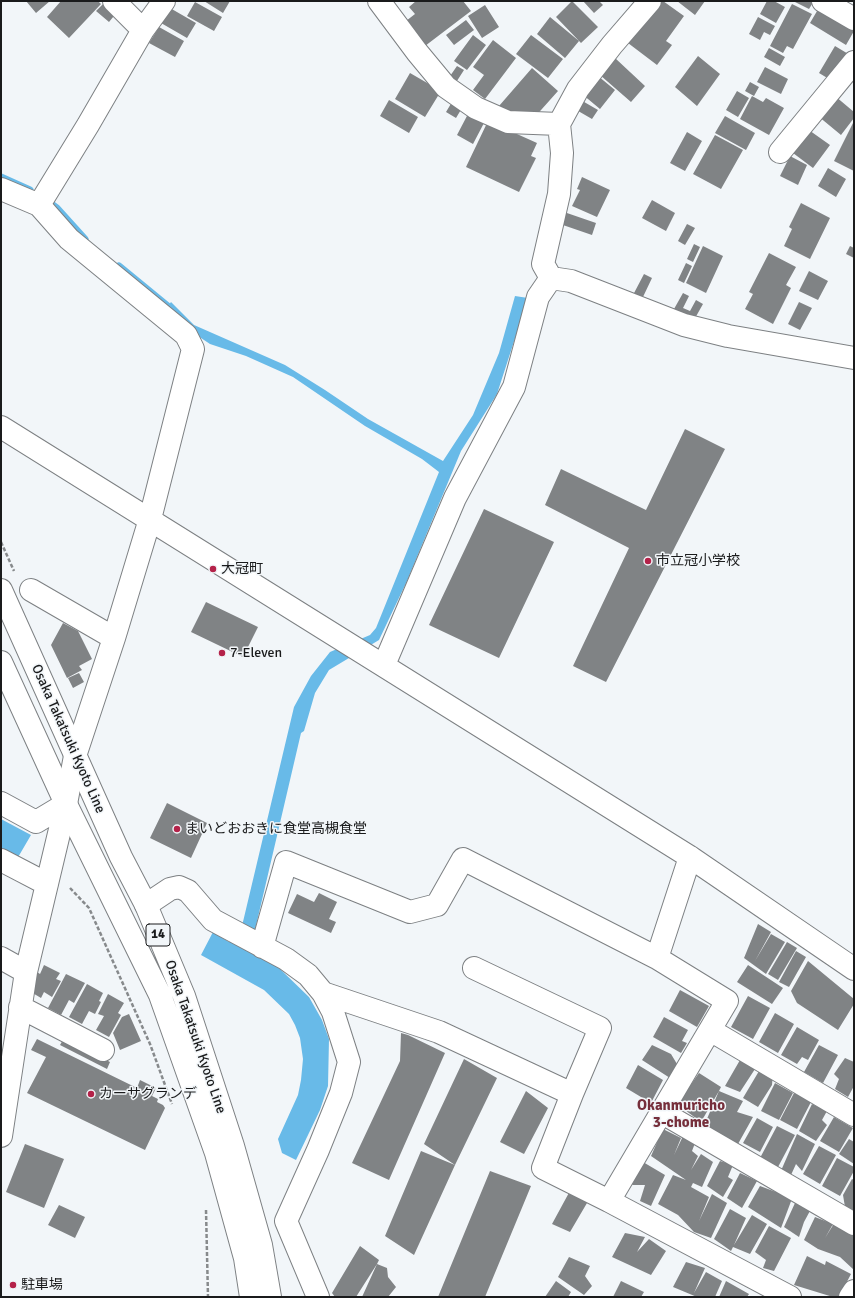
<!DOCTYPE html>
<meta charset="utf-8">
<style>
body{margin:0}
#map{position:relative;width:855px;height:1298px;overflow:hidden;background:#f2f6f9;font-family:Signika,sans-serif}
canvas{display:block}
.frame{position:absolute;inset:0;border:2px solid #1a1b1c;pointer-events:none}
</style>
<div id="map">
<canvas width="855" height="1298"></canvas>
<div class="frame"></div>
</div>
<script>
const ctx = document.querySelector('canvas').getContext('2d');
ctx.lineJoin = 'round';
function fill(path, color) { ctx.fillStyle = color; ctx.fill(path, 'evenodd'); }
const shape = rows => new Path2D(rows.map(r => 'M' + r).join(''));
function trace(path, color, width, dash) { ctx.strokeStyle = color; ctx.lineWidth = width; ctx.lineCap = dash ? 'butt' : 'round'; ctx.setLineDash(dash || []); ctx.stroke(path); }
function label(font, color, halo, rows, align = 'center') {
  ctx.font = font + ' Signika,"Noto Sans JP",sans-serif'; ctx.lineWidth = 3; ctx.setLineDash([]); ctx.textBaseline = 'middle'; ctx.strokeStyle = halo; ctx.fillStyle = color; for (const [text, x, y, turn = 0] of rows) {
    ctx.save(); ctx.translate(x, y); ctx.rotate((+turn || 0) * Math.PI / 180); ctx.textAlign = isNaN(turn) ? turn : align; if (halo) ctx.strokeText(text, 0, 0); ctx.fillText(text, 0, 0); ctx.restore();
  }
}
fill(shape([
 [515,296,528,298,497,394,461,451,407,581,379,640,329,670,315,693,304,731,301,733,255,930,253,953,279,968,309,997,322,1020,329,1039,328,1086,320,1110,296,1160,282,1153,278,1139,298,1095,301,1080,303,1059,300,1038,295,1025,289,1014,264,990,201,955,213,932,229,942,242,926,294,707,311,676,330,652,370,635,376,628,439,472,422,459,365,426,293,377,246,356,210,344,189,330,166,309,171,302,194,325,285,365,325,390,368,419,443,461,473,415,499,353],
 [1,819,31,835,17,859,1,851]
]), '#68bae8');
trace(shape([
 [1,177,30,190],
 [49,202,57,208,85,239],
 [119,266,175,312]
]), '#68bae8', 7);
fill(shape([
 [26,1,50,1,36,13],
 [61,1,98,1,101,4,69,38,47,17],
 [106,1,118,11,109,22,96,11],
 [204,1,230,1,223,13],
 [416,1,463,1,471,11,425,46,406,21,415,14,409,7],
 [572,1,598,27,581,43,556,17],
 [583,1,599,1,603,5,594,13],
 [659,1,663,1,684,16,666,41,672,45,657,65,628,43],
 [677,1,705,1,695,15],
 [767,1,774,1,785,7,776,23,760,14],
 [793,1,814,1,809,9],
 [195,2,222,17,214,31,187,16],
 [792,4,812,14,793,49,787,46,783,53,770,46],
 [485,5,499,27,482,38,468,16],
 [820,6,854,27,854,31,846,45,810,23],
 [170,8,196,23,187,38,161,23],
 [550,17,579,41,565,58,537,34],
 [758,17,775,26,770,35,764,32,760,40,749,34],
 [466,20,474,30,454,45,446,35],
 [159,27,184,41,175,57,149,43],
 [473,35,486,45,467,70,454,61],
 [531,35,563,59,548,78,516,54],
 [493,40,516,58,485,99,473,90,484,75,473,67],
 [835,46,850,55,834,82,819,73],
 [769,48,785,57,780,66,764,57],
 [698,56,720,74,697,106,675,87],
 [615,58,645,86,631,102,600,75],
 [457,66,464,70,455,84,448,79],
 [765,67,788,79,781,94,757,82],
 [532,68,558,91,533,119,508,115,499,106],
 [410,73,441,91,425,117,395,99],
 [598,76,615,90,600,109,582,94],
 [750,82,759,87,754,96,745,91],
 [737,91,749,98,738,117,726,110],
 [752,96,763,102,766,98,784,108,769,135,740,119],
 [835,96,854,112,854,118,841,135,818,116],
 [455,97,465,103,456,118,446,112],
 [579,99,598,110,592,119,573,108],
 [389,100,418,117,409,133,380,116],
 [468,114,484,123,473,144,457,135],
 [725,116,755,133,746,150,715,133],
 [488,121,537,143,531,156,536,158,519,192,466,167],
 [854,121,854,171,834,161],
 [806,128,830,145,813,168,789,150],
 [687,132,702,141,685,171,670,163],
 [715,135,743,150,721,189,693,174],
 [790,156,807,165,798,185,780,176],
 [828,168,846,179,836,197,818,186],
 [582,177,610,190,597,217,572,206,580,190,577,189],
 [652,200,675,213,666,231,642,218],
 [801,203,830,218,810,259,784,246,792,229,789,227],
 [564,212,596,223,592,235,560,224],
 [687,224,695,228,685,245,678,241],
 [694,244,700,247,693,262,687,259],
 [703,246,723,256,706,293,686,283],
 [850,246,854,248,854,258,846,254],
 [769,253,796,267,786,285,791,288,773,324,745,309,753,294,749,292],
 [686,263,692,266,684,283,678,280],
 [809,271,828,281,818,300,799,291],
 [644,274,652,278,642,299,633,295],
 [683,293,689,296,683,308,690,311,696,300,703,304,694,320,674,309],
 [799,302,812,308,800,330,788,324],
 [685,429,725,449,606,682,573,666,629,548,545,505,561,469,646,510],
 [484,509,554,542,499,658,429,625],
 [206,602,258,627,243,657,191,632],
 [63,623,78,631,92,659,79,666,82,670,67,678,51,645],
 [79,673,84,682,73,688,68,678],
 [167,803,207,823,191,858,150,838],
 [319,893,337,902,329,919,336,922,331,933,288,913,297,894,314,902],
 [758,924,771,932,755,961,771,934,785,942,766,974,744,958],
 [787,942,797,948,778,980,768,974],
 [796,951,806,957,789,987,779,982],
 [808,961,854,999,854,1004,838,1030,797,1003,791,991],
 [44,965,60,973,56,979,61,981,52,997,44,992,41,998,31,992,37,972,40,974],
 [748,965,783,988,772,1004,737,982],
 [66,974,85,983,74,1003,69,1000,61,1015,48,1008],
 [87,984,103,993,99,1001,101,1002,95,1014,89,1011,82,1024,69,1017],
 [680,990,709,1006,697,1027,669,1011],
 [108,994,124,1003,118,1013,121,1015,109,1037,96,1030,104,1016,98,1014],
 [748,996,770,1008,753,1039,731,1027],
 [775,1013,794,1024,778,1053,759,1042],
 [129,1014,141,1041,120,1050,113,1033,122,1017],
 [664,1017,688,1030,682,1041,687,1043,681,1053,653,1037],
 [797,1027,819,1040,808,1060,802,1057,797,1064,781,1055],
 [401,1033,408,1035,445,1053,389,1180,352,1163,400,1061],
 [64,1038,110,1062,107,1069,60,1045],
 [37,1039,137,1088,140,1080,156,1088,152,1096,158,1099,157,1102,163,1105,165,1108,145,1150,27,1093,46,1057,31,1050],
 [652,1045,671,1054,677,1064,670,1078,642,1060],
 [819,1045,838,1055,823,1083,804,1072],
 [845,1058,854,1062,854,1086,848,1097,835,1089,839,1079,834,1074],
 [464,1059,497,1078,455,1165,424,1144],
 [740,1060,755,1069,740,1092,725,1086],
 [638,1065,663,1080,651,1103,626,1088],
 [762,1066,773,1073,772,1085,758,1107,743,1098],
 [699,1073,721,1087,719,1091,743,1101,737,1112,753,1117,738,1144,703,1128,719,1091,701,1122,677,1104],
 [775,1083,793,1093,779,1120,761,1111],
 [526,1091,548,1108,524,1154,500,1142],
 [794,1093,811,1102,797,1129,780,1120],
 [812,1104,827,1111,822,1120,827,1125,816,1141,799,1131],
 [834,1117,853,1128,839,1152,820,1141],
 [757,1118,773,1127,760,1152,743,1143],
 [777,1126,795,1135,778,1167,760,1158],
 [663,1129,681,1138,674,1155,684,1134,697,1138,692,1151,698,1156,691,1170,701,1154,713,1162,702,1187,693,1183,691,1187,709,1197,699,1221,712,1194,727,1203,711,1238,694,1232,678,1215,658,1204,673,1175,686,1180,651,1156],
 [797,1134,815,1144,802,1171,796,1164,791,1175,780,1173],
 [849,1139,854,1142,854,1164,839,1154],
 [25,1144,64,1159,44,1208,6,1192],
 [819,1146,836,1155,820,1184,803,1174],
 [421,1151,455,1165,414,1255,385,1236],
 [837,1158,854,1167,854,1171,840,1196,822,1186],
 [720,1161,733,1165,728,1177,733,1180,723,1197,707,1186],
 [643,1162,665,1175,651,1206,640,1201,645,1185,632,1185],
 [490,1171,531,1186,485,1297,438,1297],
 [740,1173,757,1181,742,1208,727,1198],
 [852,1179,854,1180,854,1212,845,1207,843,1195],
 [760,1186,776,1192,778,1189,793,1196,781,1228,748,1207],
 [571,1189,587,1203,570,1232,552,1224],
 [795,1203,811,1209,804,1222,799,1237,784,1227],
 [59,1205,85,1217,75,1238,48,1225],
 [730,1209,746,1218,734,1245,752,1215,767,1224,750,1254,733,1247,731,1251,714,1239],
 [815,1217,833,1224,825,1238,835,1222,854,1234,854,1270,840,1257,818,1249,804,1240],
 [769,1226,791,1238,774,1271,763,1268,766,1260,755,1252],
 [625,1233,645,1237,637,1252,649,1239,666,1251,651,1275,612,1257],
 [360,1246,379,1260,377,1264,387,1268,388,1277,396,1287,388,1297,362,1297,377,1264,356,1297,335,1297,332,1293],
 [807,1256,825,1265,826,1261,851,1274,839,1297,833,1297,794,1285],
 [569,1257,590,1266,585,1276,592,1286,584,1295,558,1277],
 [686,1262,705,1268,694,1293,706,1272,722,1281,715,1297,697,1297,673,1287],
 [556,1281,571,1292,568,1297,545,1297],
 [621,1281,644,1292,641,1297,613,1297],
 [726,1281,749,1294,747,1297,719,1297]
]), '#808385');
const minor = shape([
 [114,1,143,30],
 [379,1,417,52,446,87,476,108,508,122,559,124],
 [823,1,854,19],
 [780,152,854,62],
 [1,189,39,205,69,239,186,335,193,349,150,519,114,638,75,756,66,804,36,822,1,803],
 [39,205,88,125,143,30,164,1],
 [551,278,571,281,684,325,728,336,854,358],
 [551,278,543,264,559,194,562,153,559,124,578,89,612,45,650,1],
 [1,427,690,857,854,969],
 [31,590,114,638],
 [384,665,455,498,514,387,538,297,551,278],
 [1,860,47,884],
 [146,905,170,889,179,887,188,891,213,920,286,959,308,975,323,993,333,1012,349,1062,341,1093,318,1150,286,1221,318,1297],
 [262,947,286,862,410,912,437,905,463,859,657,958,690,857],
 [1,958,26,972],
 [474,968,600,1028,572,1094],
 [323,993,439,1032,572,1094,543,1168,609,1201,727,1001,657,958],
 [20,1007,103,1050],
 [710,1030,854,1115],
 [661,1112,854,1224],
 [1,1136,26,972,66,804],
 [609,1201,790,1297],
 [850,1297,854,1291]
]);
const major = shape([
 [1,590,121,857,146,905,184,996,233,1146,261,1245,270,1297],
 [1,662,66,804,160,995,216,1153,245,1258,251,1297]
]);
trace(minor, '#7d8083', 24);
trace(major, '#7d8083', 24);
trace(shape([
 [1,542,14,571],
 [70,888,89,908,150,1044,172,1104],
 [206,1210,208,1297]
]), '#878a8c', 2.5, [4, 2]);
trace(minor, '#fff', 22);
trace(major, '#fff', 22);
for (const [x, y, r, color] of [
 [648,561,4,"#b42249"],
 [213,569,4,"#b42249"],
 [222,653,4,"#b42249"],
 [177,829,4,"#b42249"],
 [91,1094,4,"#b42249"],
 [13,1285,4,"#b42249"]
]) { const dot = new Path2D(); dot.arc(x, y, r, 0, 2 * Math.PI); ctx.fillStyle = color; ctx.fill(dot); trace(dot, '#f2f6f9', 1.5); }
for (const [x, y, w] of [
 [158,935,24]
]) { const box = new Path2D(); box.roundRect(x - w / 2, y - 11, w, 22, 3); ctx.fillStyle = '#f2f6f9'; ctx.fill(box); trace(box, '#1a1b1c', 1); }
label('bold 13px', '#1a1b1c', null, [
 ["14",158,935]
]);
label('14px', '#1a1b1c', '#f2f6f9', [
 ["市立冠小学校",656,561],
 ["大冠町",221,569],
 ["7-Eleven",230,653],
 ["まいどおおきに食堂高槻食堂",185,829],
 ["カーサグランデ",99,1094],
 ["駐車場",21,1285]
], 'left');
label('14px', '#1a1b1c', '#f2f6f9', [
 ["Osaka Takatsuki Kyoto Line",68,739,66],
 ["Osaka Takatsuki Kyoto Line",195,1037,71]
]);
label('bold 15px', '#762f3b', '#f2f6f9', [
 ["Okanmuricho",681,1106],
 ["3-chome",681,1123]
]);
</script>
